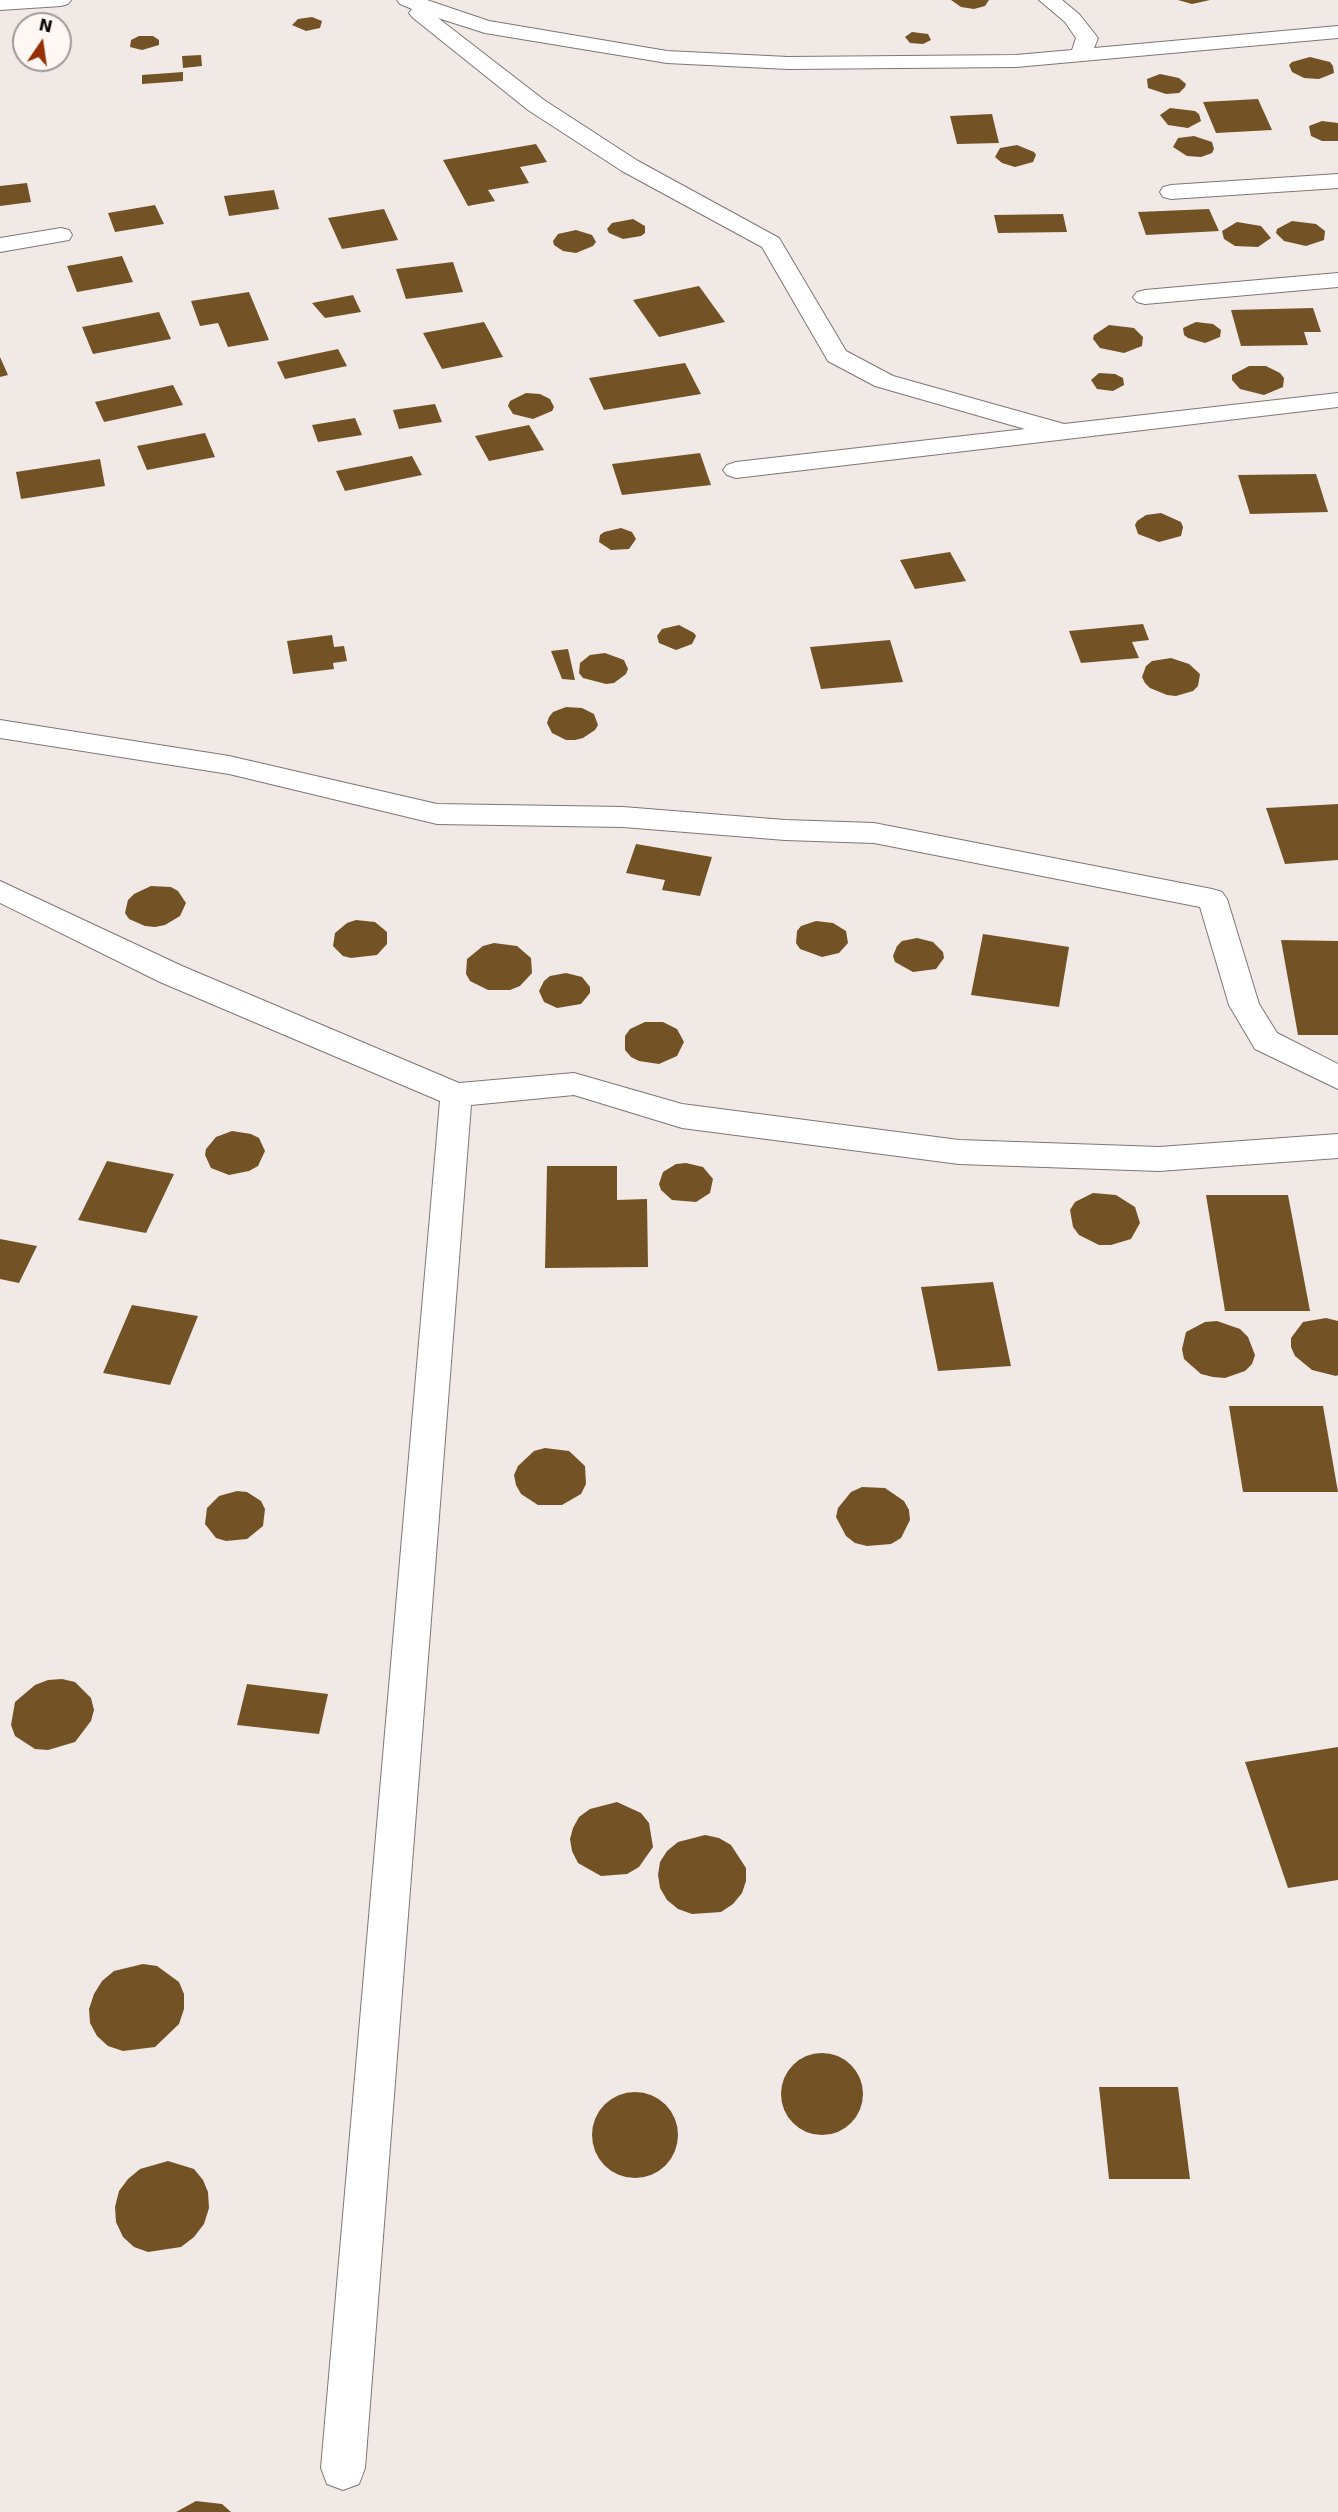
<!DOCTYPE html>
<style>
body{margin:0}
#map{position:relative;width:1338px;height:2512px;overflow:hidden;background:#f1e9e6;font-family:"DejaVu Sans",sans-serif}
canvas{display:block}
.north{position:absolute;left:12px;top:12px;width:60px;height:60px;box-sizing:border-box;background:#fef7f4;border:2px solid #9e9996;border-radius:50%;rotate:13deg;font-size:16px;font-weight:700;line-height:24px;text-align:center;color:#0e0b0a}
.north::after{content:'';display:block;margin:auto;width:21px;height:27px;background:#963003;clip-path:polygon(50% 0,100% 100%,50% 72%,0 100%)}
</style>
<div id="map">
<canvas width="1338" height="2512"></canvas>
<div class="north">N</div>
</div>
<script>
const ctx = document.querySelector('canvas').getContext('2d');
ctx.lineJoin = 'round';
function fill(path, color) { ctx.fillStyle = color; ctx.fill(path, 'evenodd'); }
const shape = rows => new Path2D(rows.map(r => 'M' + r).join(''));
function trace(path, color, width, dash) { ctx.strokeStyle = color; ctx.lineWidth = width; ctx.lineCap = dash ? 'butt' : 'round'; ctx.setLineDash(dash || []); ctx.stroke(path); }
fill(shape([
 [951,0,989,0,985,6,974,9,961,7],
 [1178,0,1210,0,1192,4],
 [312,17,322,21,320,28,306,31,292,25,298,19],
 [24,31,24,45,12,42,14,35],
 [912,32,928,34,931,40,923,44,910,43,905,37],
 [139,36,153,36,159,40,159,45,142,50,130,47,131,40],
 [201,55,202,66,183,68,182,56],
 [1310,57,1330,62,1333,66,1334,73,1319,79,1304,78,1292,72,1289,65,1292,62],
 [183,72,183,81,142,84,142,75],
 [1160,74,1179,78,1186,84,1185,87,1179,93,1166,94,1148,88,1147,79],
 [1258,99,1272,130,1216,133,1203,102],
 [1170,108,1195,111,1199,114,1201,121,1188,128,1168,125,1160,115],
 [992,114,999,143,957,144,950,116],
 [1322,121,1338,123,1338,141,1322,141,1311,136,1309,126],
 [1194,136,1212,142,1214,149,1212,153,1201,157,1187,156,1173,147,1178,138],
 [536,144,547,162,520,167,529,183,488,190,495,201,468,206,443,160],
 [1017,145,1034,152,1036,155,1033,162,1015,167,1002,163,995,157,1000,148],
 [27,183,31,202,0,206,0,186],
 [274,190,279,209,229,216,224,196],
 [155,205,164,224,115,232,108,213],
 [384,209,398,240,342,249,328,218],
 [1209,209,1219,231,1146,235,1138,212],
 [1063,214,1067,232,998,233,994,215],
 [633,219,645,226,645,233,641,236,623,239,609,233,607,229,612,223],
 [1292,221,1316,224,1325,231,1324,240,1306,246,1284,241,1276,233,1277,229],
 [1237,222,1261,226,1271,238,1258,247,1235,246,1224,239,1222,231],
 [576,230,592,235,596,242,593,246,576,253,563,251,554,245,553,241,558,234],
 [122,256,133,282,77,292,67,266],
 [453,262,463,292,406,299,396,269],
 [699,286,725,322,659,337,633,300],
 [249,292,269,340,228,347,218,323,200,326,191,301],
 [353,295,361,312,325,318,312,303],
 [1313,308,1321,332,1304,332,1308,345,1241,346,1231,310],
 [159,312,171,339,93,354,82,327],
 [484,322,503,357,442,369,423,333],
 [1196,322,1213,324,1221,330,1220,337,1205,343,1188,338,1184,335,1183,328],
 [1109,325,1134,328,1143,337,1142,346,1124,353,1100,348,1093,339,1094,335],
 [338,349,347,366,285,379,277,362],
 [0,357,8,375,0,377],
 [685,363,701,394,604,410,589,378],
 [1249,366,1266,366,1280,373,1284,378,1283,387,1264,395,1240,389,1232,380,1232,375],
 [1099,373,1115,374,1123,378,1124,385,1113,391,1097,389,1091,380],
 [173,385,183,405,104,422,95,402],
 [526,393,540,394,550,399,554,407,552,411,533,419,513,414,508,406,510,401],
 [435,404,442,422,399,429,393,410],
 [355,418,362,435,318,442,312,425],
 [529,425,544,450,489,461,475,436],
 [205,433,215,457,147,470,137,446],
 [700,453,711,485,622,495,612,464],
 [412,456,422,475,345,491,336,471],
 [100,459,105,486,21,499,16,472],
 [1316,474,1328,512,1250,514,1238,475],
 [1161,513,1181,522,1183,527,1181,536,1159,542,1138,534,1135,525,1137,521,1146,515],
 [621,528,632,532,636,539,629,549,611,550,599,542,600,535,604,532],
 [950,552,966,581,915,589,900,560],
 [1143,624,1149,640,1132,642,1139,658,1081,663,1069,631],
 [679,625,694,633,696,636,692,644,676,650,659,643,657,636,662,629],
 [332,635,334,647,344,646,347,661,333,663,334,669,293,674,287,641],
 [890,640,903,682,821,689,810,647],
 [568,649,575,680,562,679,551,651],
 [605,653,624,660,628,669,626,674,614,683,606,684,583,678,579,673,580,663,590,655],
 [1171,658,1189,664,1200,674,1198,686,1193,691,1176,696,1167,695,1150,688,1145,683,1142,677,1146,666,1152,661],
 [566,707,582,708,594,714,598,725,595,730,583,738,575,740,566,740,552,733,547,723,549,717,553,712],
 [1338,804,1338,860,1285,864,1266,808],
 [636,844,712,857,700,896,662,890,665,880,626,873],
 [151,886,171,887,178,891,186,903,180,916,165,925,155,927,145,926,129,919,125,913,128,900,134,894],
 [356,920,375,922,387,932,387,944,377,955,351,958,343,956,333,946,335,933,347,923],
 [816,921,833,923,846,931,848,943,839,953,822,957,800,949,796,943,797,931,801,926],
 [983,934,1069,947,1059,1007,971,995],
 [917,938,933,942,943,952,944,958,936,969,913,972,895,962,893,956,897,946,902,941],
 [1281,940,1338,941,1338,1035,1298,1035],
 [494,943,517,946,531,958,532,973,520,986,510,990,488,990,470,981,466,974,467,959,483,946],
 [566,973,582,977,590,987,590,993,581,1004,557,1008,544,1002,539,991,544,981,550,976],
 [645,1022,663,1022,677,1029,684,1042,677,1056,659,1064,639,1061,631,1057,625,1050,625,1036,630,1029],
 [232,1131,251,1134,259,1138,265,1151,258,1166,249,1171,229,1175,211,1168,205,1155,206,1149,216,1137],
 [107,1161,174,1174,146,1233,78,1220],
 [686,1163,703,1167,713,1179,710,1193,696,1202,672,1200,661,1190,659,1184,663,1172,676,1164],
 [547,1166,617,1166,617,1200,647,1199,648,1267,545,1268],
 [1093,1193,1116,1195,1135,1207,1140,1223,1131,1239,1111,1245,1099,1245,1079,1235,1073,1227,1070,1210,1075,1202],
 [1206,1195,1288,1195,1310,1311,1225,1311],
 [0,1239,37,1246,19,1283,0,1279],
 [993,1282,1011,1366,938,1371,921,1287],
 [132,1305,198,1316,170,1385,103,1373],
 [1326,1318,1338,1321,1338,1375,1336,1376,1312,1370,1295,1356,1291,1347,1291,1338,1303,1322],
 [1217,1321,1240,1329,1248,1337,1255,1355,1252,1364,1245,1371,1225,1378,1213,1377,1201,1374,1184,1359,1182,1349,1186,1332,1205,1322],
 [1229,1406,1323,1406,1338,1492,1243,1492],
 [545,1448,569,1451,585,1466,586,1484,581,1494,562,1505,538,1505,521,1494,516,1485,514,1475,518,1466,534,1451],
 [862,1487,885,1488,904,1501,909,1510,910,1520,901,1538,891,1544,867,1546,855,1543,846,1536,836,1517,838,1508,851,1492],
 [237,1491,247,1492,261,1501,265,1509,263,1526,247,1539,226,1541,216,1538,205,1524,207,1508,219,1496],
 [62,1679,75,1682,91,1698,94,1710,91,1721,75,1742,48,1750,35,1749,15,1736,11,1725,15,1702,35,1685,48,1680],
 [247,1684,328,1694,319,1734,237,1725],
 [1338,1747,1338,1880,1288,1888,1245,1762],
 [617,1802,641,1813,649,1823,653,1847,639,1867,627,1874,601,1876,578,1863,572,1851,570,1839,573,1828,579,1817,590,1809],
 [705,1835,719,1838,731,1845,746,1868,746,1881,742,1893,733,1904,721,1912,692,1914,678,1909,667,1900,660,1888,658,1875,660,1862,667,1851,678,1842],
 [143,1964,157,1966,179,1982,184,1994,184,2009,179,2024,155,2047,123,2051,108,2046,97,2036,90,2023,89,2009,94,1994,102,1981,114,1971],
 '781 2094a41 41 0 1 1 82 0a41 41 0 1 1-82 0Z',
 [1099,2087,1178,2087,1190,2179,1109,2179],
 '592 2135a43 43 0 1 1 86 0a43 43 0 1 1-86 0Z',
 [168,2161,194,2169,203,2180,208,2192,209,2208,204,2224,194,2237,181,2247,148,2252,134,2247,123,2237,116,2222,115,2207,119,2191,128,2179,140,2169],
 [196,2501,222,2504,231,2512,176,2512]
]), '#735326');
const minor = shape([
 [0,0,71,0,68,4,61,6,0,10,0,0],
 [397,0,427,0,489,21,667,51,788,57,1016,55,1072,50,1076,38,1065,22,1039,0,1062,0,1079,14,1098,38,1094,48,1338,26,1338,38,1016,67,788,69,667,63,485,33,438,18,544,100,638,161,779,238,846,351,893,376,1064,424,1338,393,1338,407,736,478,727,475,723,470,727,465,736,462,1025,429,875,386,828,361,762,247,622,171,528,110,412,17,409,13,412,9,400,4,397,0],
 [1338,174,1338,188,1171,199,1163,197,1160,192,1163,187,1171,185,1338,174],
 [61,228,69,230,72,235,69,240,0,252,0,238,61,228],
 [1338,273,1338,287,1145,304,1137,302,1133,297,1137,292,1145,290,1338,273],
 [0,720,229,756,437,804,623,807,785,820,874,823,1212,889,1222,892,1227,899,1259,1004,1277,1033,1338,1064,1338,1089,1255,1049,1229,1005,1200,907,874,843,785,840,623,827,437,824,229,774,0,738,0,720],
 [0,881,182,966,459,1083,574,1073,682,1104,959,1140,1159,1147,1338,1134,1338,1158,1159,1171,959,1164,682,1128,574,1095,471,1105,365,2468,359,2484,343,2490,327,2484,321,2468,440,1101,160,982,0,903,0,881]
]);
trace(minor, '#7d7774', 2);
fill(minor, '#fff');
</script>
